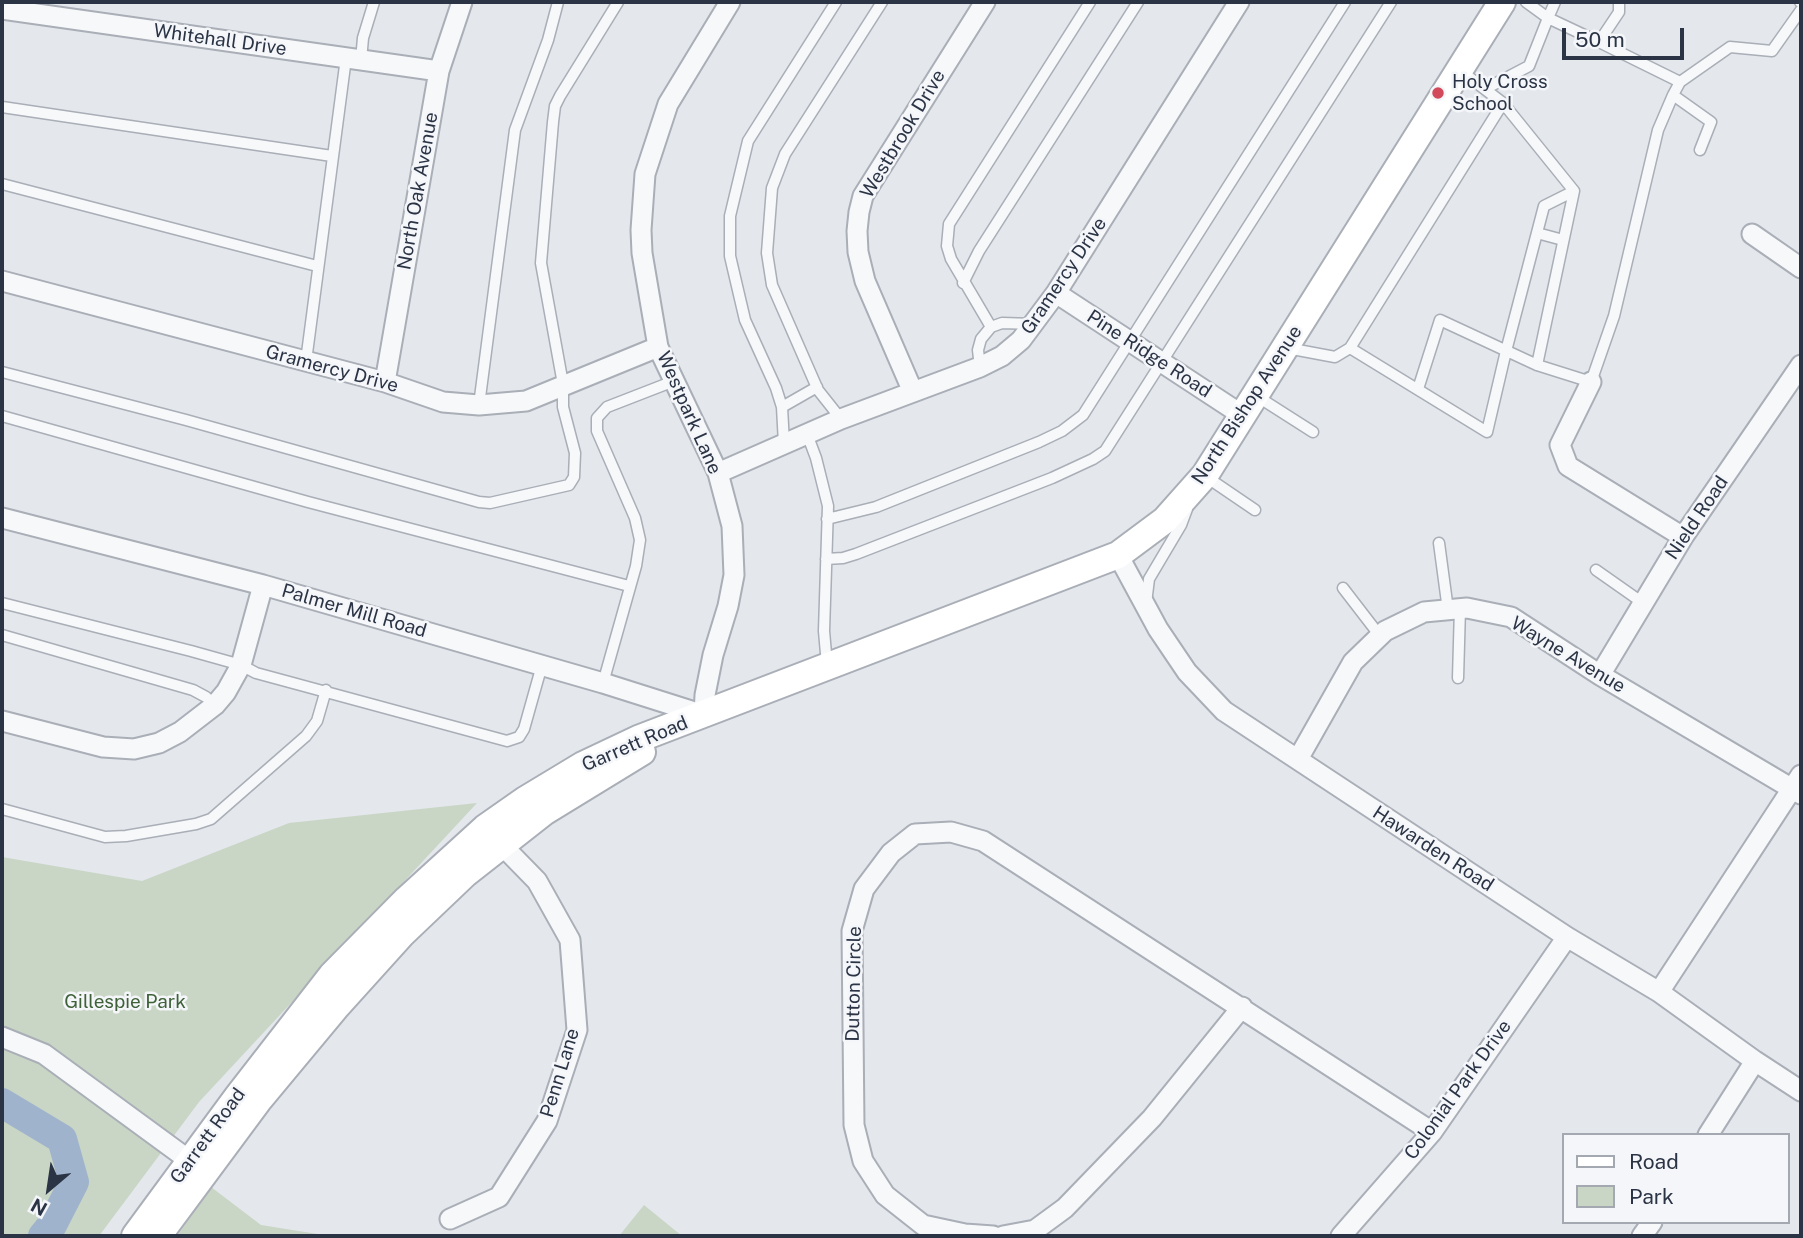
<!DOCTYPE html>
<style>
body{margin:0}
#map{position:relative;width:1803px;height:1238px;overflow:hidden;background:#e4e7ec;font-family:"Public Sans",sans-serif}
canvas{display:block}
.frame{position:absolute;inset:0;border:4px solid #2b3445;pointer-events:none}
.legend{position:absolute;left:1562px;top:1133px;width:228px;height:91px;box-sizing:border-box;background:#f4f6f9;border:2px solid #a4a8b1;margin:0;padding:9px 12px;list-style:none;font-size:21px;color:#2b3445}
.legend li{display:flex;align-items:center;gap:14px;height:35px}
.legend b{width:35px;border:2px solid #a4a8b1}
.north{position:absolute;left:14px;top:1154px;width:70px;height:70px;-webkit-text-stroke:5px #f4f6f9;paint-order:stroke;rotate:209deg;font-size:19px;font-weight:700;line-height:28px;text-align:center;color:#2b3445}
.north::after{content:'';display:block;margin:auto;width:24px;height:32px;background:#2b3445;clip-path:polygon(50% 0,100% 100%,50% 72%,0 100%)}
.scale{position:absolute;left:1562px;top:28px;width:122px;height:32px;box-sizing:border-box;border:4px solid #2b3445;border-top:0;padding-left:9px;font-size:21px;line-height:24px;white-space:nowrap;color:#2b3445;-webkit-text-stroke:5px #f4f6f9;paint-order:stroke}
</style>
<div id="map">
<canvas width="1803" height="1238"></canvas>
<div class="frame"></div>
<ul class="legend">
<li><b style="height:9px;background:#fff"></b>Road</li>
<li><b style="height:19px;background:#c9d6c5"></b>Park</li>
</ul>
<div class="north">N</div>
<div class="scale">50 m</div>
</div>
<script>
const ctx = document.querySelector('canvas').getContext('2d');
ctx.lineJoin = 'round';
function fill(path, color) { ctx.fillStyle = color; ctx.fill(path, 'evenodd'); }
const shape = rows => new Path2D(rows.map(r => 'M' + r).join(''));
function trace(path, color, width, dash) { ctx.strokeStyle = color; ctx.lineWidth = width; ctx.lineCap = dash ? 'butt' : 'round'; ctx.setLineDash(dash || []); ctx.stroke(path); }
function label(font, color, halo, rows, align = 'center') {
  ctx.font = font + ' "Public Sans",sans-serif'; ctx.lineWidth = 5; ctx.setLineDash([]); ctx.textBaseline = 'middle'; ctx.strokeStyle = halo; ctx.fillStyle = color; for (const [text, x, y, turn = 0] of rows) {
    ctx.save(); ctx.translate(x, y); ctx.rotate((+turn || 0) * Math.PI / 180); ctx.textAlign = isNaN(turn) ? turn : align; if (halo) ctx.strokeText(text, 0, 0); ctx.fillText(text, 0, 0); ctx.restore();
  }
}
fill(shape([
 [477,803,199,1102,99,1236,2,1236,2,857,142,881,289,823],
 [211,1187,261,1225,330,1236,177,1236],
 [644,1205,682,1236,619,1236]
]), '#c9d6c5');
trace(shape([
 [2,1103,62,1139,74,1182,52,1225,43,1236]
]), '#9fb4cc', 30);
const service = shape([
 [1555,2,1548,18,1599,42,1619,12,1619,2],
 [1800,2,1801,2],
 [1599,42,1680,82],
 [361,60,363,38,374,2],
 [1461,71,1503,103,1350,348,1487,432,1506,351,1544,206,1574,191,1537,365],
 [1485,89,1529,66,1548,18,1526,2],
 [1503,103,1574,191],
 [2,107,332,156],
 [1700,150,1711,122,1673,95,1680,82,1730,47,1772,51,1801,10],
 [2,184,317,266],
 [1537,233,1563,240],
 [963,283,979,251,1138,2],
 [991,327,951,259,947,246,949,224,1090,2],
 [1287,348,1335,357,1350,348],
 [306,361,346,58],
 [980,367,978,350,981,339,991,327,1002,323,1034,324],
 [2,372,186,420,479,502,490,503,569,485,574,477,575,453,563,407,563,384,541,263,553,122,555,106,560,96,618,2],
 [1418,389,1440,320,1537,365,1591,382,1614,316,1658,130,1673,95],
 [1255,395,1313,432],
 [479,405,515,130,548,40,558,2],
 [782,407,817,387],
 [2,416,308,502,629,586],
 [841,419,818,390,772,285,767,253,772,188,785,154,882,2],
 [807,434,816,458,828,506,824,631,827,665],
 [784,444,782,407,776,388,745,320,741,303,730,256,730,216,748,141,836,2],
 [1205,476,1255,510],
 [827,519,876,507,1039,442,1062,431,1083,415,1345,2],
 [1439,543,1448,610],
 [826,559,843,558,856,554,1052,478,1093,459,1105,451,1391,2],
 [1596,570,1643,603],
 [1343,588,1380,636],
 [2,603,191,651,241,665,256,673,507,741,519,737,524,729,542,665],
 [1146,603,1149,579,1181,525,1187,509],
 [2,635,193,690,206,697,215,705],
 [1458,678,1460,608],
 [603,683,636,566,640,540,635,518,597,431,597,418,607,407,674,381],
 [2,809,105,837,126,836,196,824,211,819,306,736,317,721,326,690]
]);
const minor = shape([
 [2,9,439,71],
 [1752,234,1801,268],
 [2,281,385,382,443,402,479,405,526,401,658,347],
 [1056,293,1242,415],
 [385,382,439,71,462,2],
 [1591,382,1560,445,1568,466,1683,537],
 [913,392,865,281,858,252,857,231,859,212,863,196,985,2],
 [718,473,841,419,980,367,1002,356,1021,340,1056,293,1239,2],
 [2,518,263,585,603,683,704,715,705,695,713,655,728,606,734,575,732,526,718,473,658,347,642,253,641,230,645,174,668,104,730,2],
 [1118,555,1158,629,1187,672,1224,711,1567,937,1659,992,1755,1061,1801,1091],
 [1600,675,1683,537,1801,365],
 [2,721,103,747,134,749,159,743,180,732,215,705,226,692,241,665,263,585],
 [1298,759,1353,662,1385,631,1424,612,1467,608,1511,617,1600,675,1801,794],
 [1659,992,1801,775],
 [2,1037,44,1054,201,1169],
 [1708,1135,1755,1061],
 [450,1219,499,1197,547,1121,577,1030,570,940,537,881,493,836],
 [993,1236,965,1234,923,1225,885,1195,863,1161,854,1125,852,931,864,889,891,853,915,834,951,832,983,841,1432,1132],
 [1003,1236,1035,1230,1065,1208,1152,1118,1242,1007],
 [1341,1236,1432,1132,1567,937],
 [1642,1236,1652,1222]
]);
const secondary = shape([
 [135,1236,238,1096,332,975,407,899,485,828,525,800,583,765,638,739,1118,555,1165,520,1205,475,1502,2],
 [158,1236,258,1101,337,1006,402,934,465,874,544,812,642,752]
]);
trace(service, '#a9aeb7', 13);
trace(minor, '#a9aeb7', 23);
trace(secondary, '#a9aeb7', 30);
trace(service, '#f7f8fa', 10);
trace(minor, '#f7f8fa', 19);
trace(secondary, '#fff', 26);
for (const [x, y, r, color] of [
 [1438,93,7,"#d1495b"]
]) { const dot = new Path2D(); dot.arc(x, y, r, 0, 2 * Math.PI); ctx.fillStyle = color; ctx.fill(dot); trace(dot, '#f4f6f9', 2.5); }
label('19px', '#2b3445', '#f4f6f9', [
 ["Whitehall Drive",220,40,8],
 ["Westbrook Drive",903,134,-59],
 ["North Oak Avenue",418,191,-80],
 ["Gramercy Drive",1064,276,-56],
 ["Pine Ridge Road",1149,354,33],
 ["Gramercy Drive",332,369,15],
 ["North Bishop Avenue",1247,405,-57],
 ["Westpark Lane",689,413,66],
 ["Nield Road",1697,518,-56],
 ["Palmer Mill Road",354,611,16],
 ["Wayne Avenue",1568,655,31],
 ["Garrett Road",635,744,-23],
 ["Hawarden Road",1433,849,33],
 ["Dutton Circle",854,984,-89],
 ["Penn Lane",560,1073,-73],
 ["Colonial Park Drive",1458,1090,-54],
 ["Garrett Road",208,1136,-54]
]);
label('19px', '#2b3445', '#f4f6f9', [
 ["Holy Cross",1452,82],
 ["School",1452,104]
], 'left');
label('19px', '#3f6138', '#f4f6f9', [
 ["Gillespie Park",125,1002]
]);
</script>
